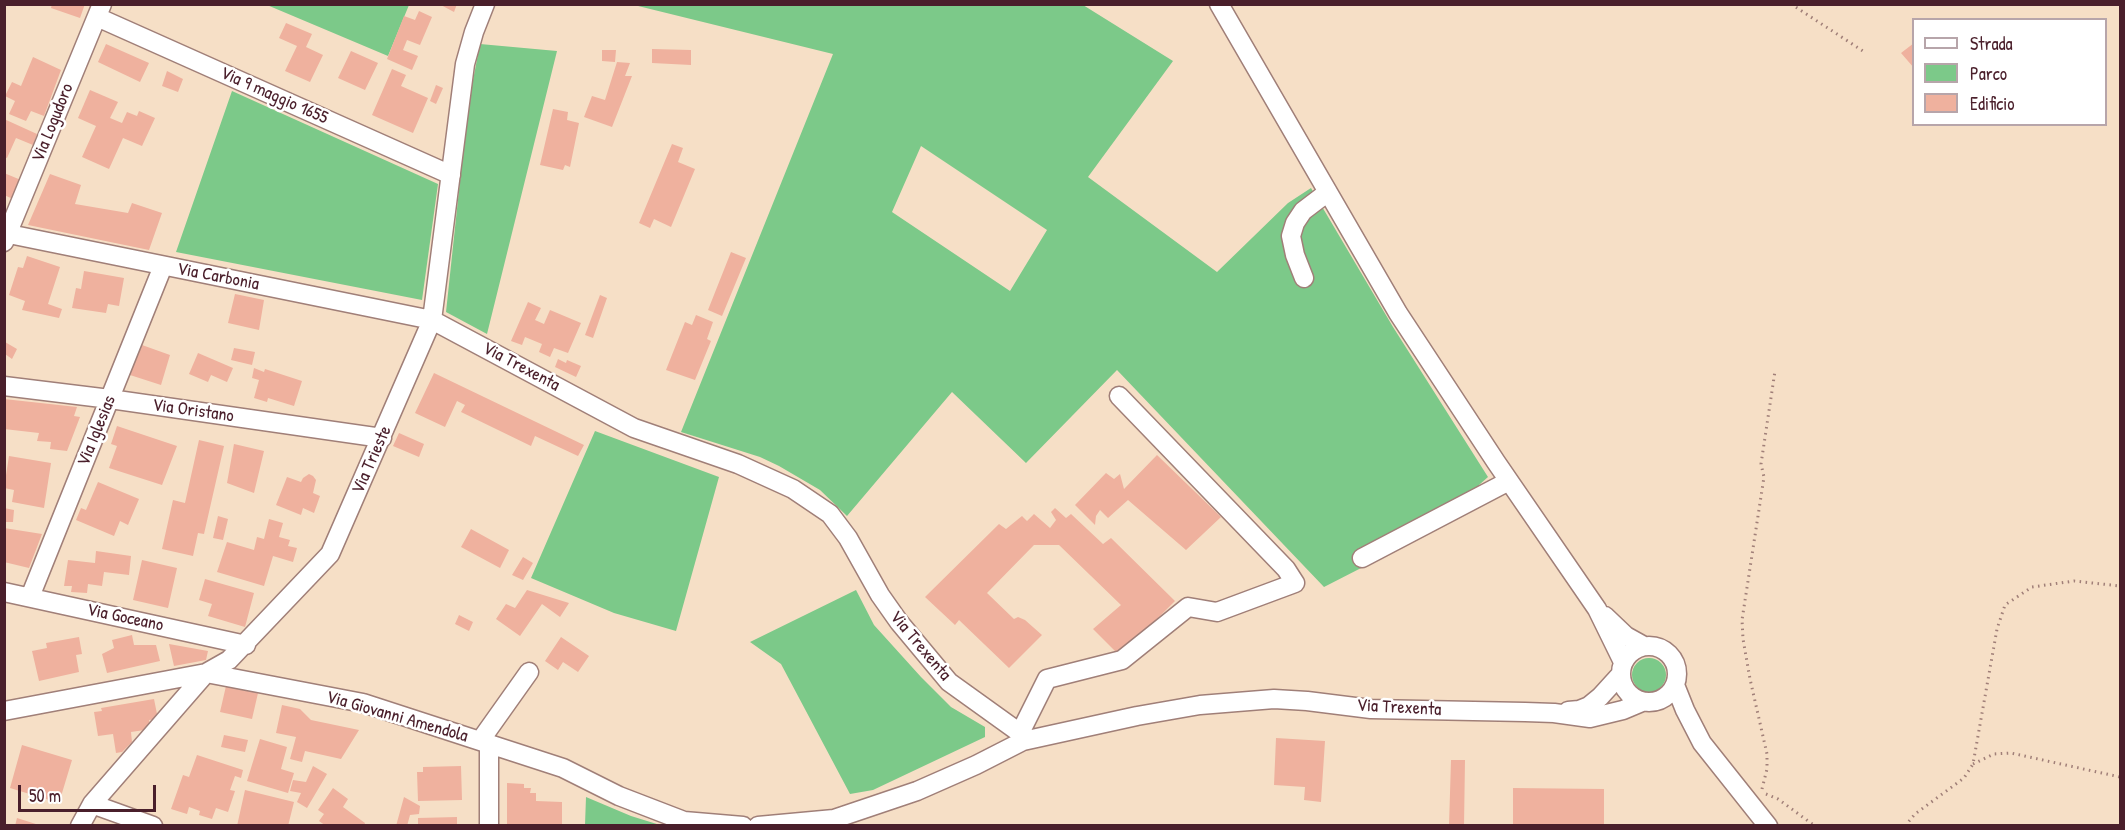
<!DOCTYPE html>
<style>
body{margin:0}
#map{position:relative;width:2125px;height:830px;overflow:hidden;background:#f6dfc6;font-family:"Patrick Hand",sans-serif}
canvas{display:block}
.frame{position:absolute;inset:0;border:6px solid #4a1f2b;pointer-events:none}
.legend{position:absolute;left:1912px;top:18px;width:195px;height:108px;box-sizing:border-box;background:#fff;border:2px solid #b7a5aa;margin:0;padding:8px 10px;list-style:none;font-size:18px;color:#4a1f2b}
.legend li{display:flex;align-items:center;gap:12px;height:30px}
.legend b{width:30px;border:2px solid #b7a5aa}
.scale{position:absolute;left:18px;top:785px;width:138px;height:27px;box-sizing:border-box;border:3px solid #4a1f2b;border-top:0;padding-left:8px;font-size:18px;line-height:21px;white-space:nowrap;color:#4a1f2b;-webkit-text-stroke:4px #fff;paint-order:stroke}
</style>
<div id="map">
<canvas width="2125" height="830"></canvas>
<div class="frame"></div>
<ul class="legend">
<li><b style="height:8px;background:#fff"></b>Strada</li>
<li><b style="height:16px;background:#7cc989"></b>Parco</li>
<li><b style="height:16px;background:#efb19e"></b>Edificio</li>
</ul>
<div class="scale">50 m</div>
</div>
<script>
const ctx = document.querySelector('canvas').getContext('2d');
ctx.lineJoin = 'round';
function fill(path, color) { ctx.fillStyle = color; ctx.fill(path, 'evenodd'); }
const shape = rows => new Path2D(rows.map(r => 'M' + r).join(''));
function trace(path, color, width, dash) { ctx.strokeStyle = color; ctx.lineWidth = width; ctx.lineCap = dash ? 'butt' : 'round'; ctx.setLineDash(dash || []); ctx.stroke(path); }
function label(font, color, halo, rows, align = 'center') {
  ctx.font = font + ' "Patrick Hand",sans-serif'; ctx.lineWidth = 5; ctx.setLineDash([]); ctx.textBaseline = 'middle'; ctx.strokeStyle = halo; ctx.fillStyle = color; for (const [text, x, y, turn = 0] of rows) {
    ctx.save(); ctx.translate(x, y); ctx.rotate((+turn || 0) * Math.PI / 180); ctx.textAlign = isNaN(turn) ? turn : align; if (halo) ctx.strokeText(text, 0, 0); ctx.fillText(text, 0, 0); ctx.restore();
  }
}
fill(shape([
 [267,5,409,5,388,56],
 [634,5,1083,5,1173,61,1088,177,1217,272,1288,203,1311,188,1393,327,1488,477,1479,485,1490,502,1324,587,1117,370,1026,463,952,392,847,516,820,490,779,466,760,457,681,432,833,54],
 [921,146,1047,230,1010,291,892,212],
 [480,44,557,51,487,334,446,312,468,106],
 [232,91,438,184,422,300,176,252],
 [595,431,719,477,676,631,614,613,531,578],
 [856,590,874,625,921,677,951,707,985,727,985,737,873,790,850,794,781,664,750,642],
 '1632 675a17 17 0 1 1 34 0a17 17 0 1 1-34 0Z',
 [586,797,631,816,660,825,585,825]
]), '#7cc989');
fill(shape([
 [52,4,85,4,80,18,51,8],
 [439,4,457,4,454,12],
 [419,11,432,17,420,45,407,40,403,50,418,56,412,70,387,59,404,16,415,20],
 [286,23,312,34,306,47,323,55,310,82,285,71,297,46,279,38],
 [1914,43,1914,68,1901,53],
 [106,44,149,63,140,82,98,62],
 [652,49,691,50,691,65,652,63],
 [602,50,616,50,615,62,602,61],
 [351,51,378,63,365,90,338,78],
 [33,57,61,70,44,116,31,111,26,121,9,114,15,101,5,96,12,82,21,86],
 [617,62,630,63,625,76,632,76,612,127,584,117,592,96,605,100],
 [392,69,406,75,401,86,428,98,413,133,372,115],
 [167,71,183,79,178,92,162,86],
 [436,85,443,88,436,104,430,101],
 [90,90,118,102,110,118,122,123,127,112,137,116,139,111,155,118,142,146,123,138,109,169,82,157,96,126,78,118],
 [553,109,568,112,567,120,579,123,570,167,565,165,563,170,540,165],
 [4,119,37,134,33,145,16,138,7,158,4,157],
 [672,144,683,148,678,162,695,169,671,227,654,219,650,228,639,223],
 [4,173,21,180,13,199,4,195],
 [50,174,81,185,75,204,128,213,132,203,162,213,149,250,28,225],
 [731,252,746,258,722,316,708,310],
 [27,256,60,267,48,304,62,309,59,318,22,310,25,301,9,295,18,267,23,268],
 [84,271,124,278,119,306,108,304,106,313,72,308,76,288,81,289],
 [235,294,264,300,259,330,228,323],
 [600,295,607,298,593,338,585,335],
 [528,302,541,308,535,320,544,324,550,310,581,323,568,353,554,348,550,357,539,352,542,344,525,337,522,345,511,341],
 [696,315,713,322,707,339,711,341,695,380,666,370,685,322,692,325],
 [5,342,17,349,12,359,5,354],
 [142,345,170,355,161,385,130,375],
 [234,348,255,352,252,365,231,360],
 [198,353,233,368,227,382,211,375,208,382,189,374],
 [558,359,566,363,567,360,581,366,576,377,555,367],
 [254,368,264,372,265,369,302,381,294,406,268,398,267,402,254,398,259,380,252,378],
 [434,373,584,445,578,456,535,436,531,446,461,412,465,405,457,401,445,427,415,413],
 [4,399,77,407,74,416,80,417,67,451,50,449,51,442,37,441,39,433,4,429],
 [117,426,177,446,162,485,109,468,117,446,111,444],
 [399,433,424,444,419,457,393,446],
 [199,440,224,446,204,534,198,533,193,556,162,549,173,500,185,503],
 [234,444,264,451,254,493,227,483],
 [1157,455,1221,517,1186,550,1128,500,1108,518,1100,510,1096,516,1095,525,1075,505,1106,473,1114,479,1120,474,1124,489],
 [9,456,51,463,44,508,12,502,14,490,4,488],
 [309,474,313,476,316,480,313,493,320,496,314,513,303,508,301,515,276,505,287,477,301,482,303,478],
 [98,482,139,499,128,525,120,521,114,536,76,520,81,508,86,510],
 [4,508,14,510,13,522,4,522],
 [1055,508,1066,518,1071,514,1103,544,1111,538,1175,601,1120,656,1093,629,1121,605,1059,545,1034,545,987,593,1014,619,1018,617,1025,620,1042,635,1009,668,959,620,955,625,925,597,999,524,1006,529,1022,516,1027,521,1034,514,1050,528,1056,520,1051,512],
 [218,516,228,519,223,540,213,538],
 [269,519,283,523,279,537,290,540,288,546,297,548,293,562,273,556,264,586,217,572,227,542,254,550,257,537,264,539],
 [4,528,42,534,29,568,4,562],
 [471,529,509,550,500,568,461,547],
 [96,551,131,556,129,575,104,572,102,586,88,584,87,593,71,592,72,586,64,586,68,560,95,563],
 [523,557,533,563,523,580,512,575],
 [142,560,177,568,168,608,133,600],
 [205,579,254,593,245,627,208,616,212,604,199,600],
 [527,590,569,603,560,617,542,604,520,636,496,619,506,604,515,608],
 [459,615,473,622,469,631,455,624],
 [132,635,134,645,156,645,160,661,107,673,102,654,114,648,112,640],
 [79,637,82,654,76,655,79,672,39,681,32,651,47,648,46,643],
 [561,637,589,656,578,672,563,662,558,670,545,661],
 [169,644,208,651,206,660,174,666],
 [226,686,258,693,252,719,220,712],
 [154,699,158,719,149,720,151,729,131,732,132,742,122,752,116,753,113,734,98,736,94,712,102,711,101,708],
 [282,705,300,709,311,720,359,730,341,759,305,751,302,762,290,759,296,737,276,733],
 [224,735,248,740,245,752,221,747],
 [1276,738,1325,741,1321,802,1304,800,1305,787,1274,785],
 [260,739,287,747,281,769,294,773,288,793,247,781],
 [22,745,72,760,59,803,10,788],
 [197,755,243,770,241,778,235,776,230,790,235,791,228,812,216,808,212,819,199,815,200,811,189,807,187,814,171,809,183,775,189,777],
 [1451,760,1465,760,1464,826,1449,826],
 [313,766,327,774,307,808,297,802,301,793,290,791,293,780,306,782],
 [461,766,462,800,418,801,417,772,423,772,423,767],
 [507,783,524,784,524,788,531,788,530,793,536,793,536,801,562,802,562,826,507,826],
 [333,788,348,799,343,807,365,823,364,826,326,826,319,821,324,814,318,810],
 [1513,788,1604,789,1604,826,1513,826],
 [245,790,294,802,288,826,237,826],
 [404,797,420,806,419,814,410,815,407,826,396,826],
 [457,817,457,826,418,826,418,818],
 [17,818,39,825,39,826,15,826]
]), '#efb19e');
const minor = shape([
 [1219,4,1398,313,1496,462,1597,609,1623,662],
 [97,17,451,175],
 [4,233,432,320,634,428,738,464,793,489,830,514,848,538,880,595,899,622,949,682,1020,733,1023,741],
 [4,242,102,4],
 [1304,278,1295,255,1291,236,1295,223,1303,211,1328,192],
 [4,386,110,399,382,438],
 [1362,558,1509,481],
 [4,592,246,645],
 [30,597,163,266],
 [1605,616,1626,636,1644,646],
 '1621 674a28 28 0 1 1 56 0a28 28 0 1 1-56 0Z',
 [1675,685,1685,710,1702,743,1768,826],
 [4,711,206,673,363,703,563,768,619,796,684,821,743,826],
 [1568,711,1579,710,1589,706,1600,697,1620,675],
 [1020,733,1047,679,1122,660,1188,607,1217,612,1295,583,1286,569,1119,396],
 [480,741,529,672],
 [489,743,489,826],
 [92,804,153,826],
 [80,826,92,804,206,673,229,660,330,554,432,320,465,64,474,32,485,4],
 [758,826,834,819,917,791,976,765,1023,741,1137,716,1200,705,1274,699,1307,701,1371,709,1525,712,1554,713,1590,718,1623,710,1642,702]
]);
trace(minor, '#a07f78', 21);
trace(shape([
 [1791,4,1866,53],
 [1973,764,1994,754,2011,753,2120,777],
 [1762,789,1767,769,1767,754,1750,679,1743,639,1742,620,1764,477,1761,464,1775,371],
 [1766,794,1778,799,1815,826],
 [1905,826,1915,814,1964,778,1973,764,1997,629,2005,605,2032,587,2074,581,2120,586]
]), '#a07f78', 3, [1.5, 4.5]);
trace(minor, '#fff', 18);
label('18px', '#4a1f2b', '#fff', [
 ["Via 9 maggio 1655",274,96,24],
 ["Via Logudoro",53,123,-68],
 ["Via Carbonia",218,277,11],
 ["Via Trexenta",521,367,28],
 ["Via Oristano",193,411,8],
 ["Via Iglesias",97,431,-68],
 ["Via Trieste",372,460,-66],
 ["Via Goceano",125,618,12],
 ["Via Trexenta",920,646,50],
 ["Via Trexenta",1399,708,3],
 ["Via Giovanni Amendola",397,717,16]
]);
</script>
